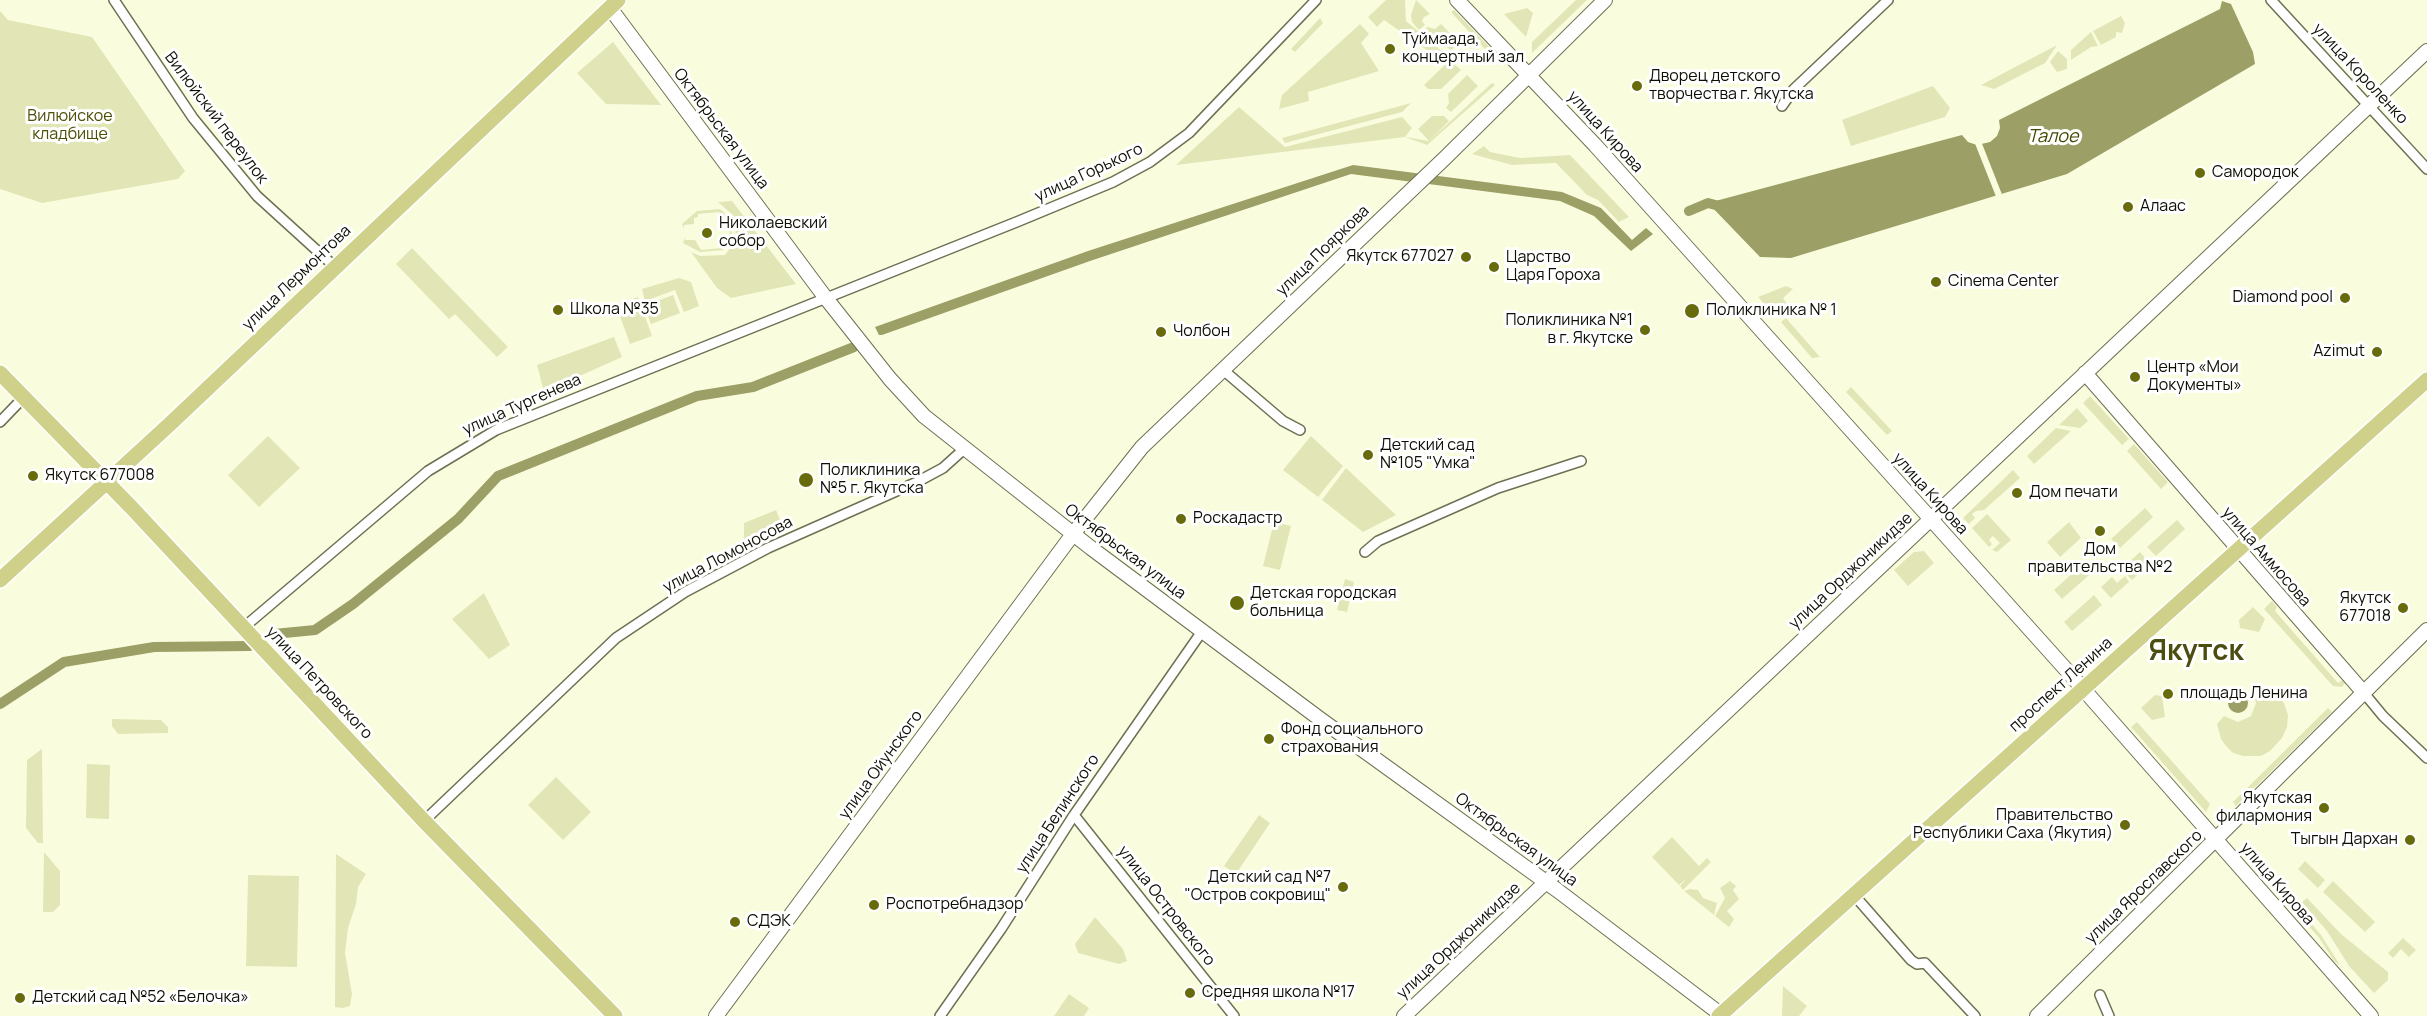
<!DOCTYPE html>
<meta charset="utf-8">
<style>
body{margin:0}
canvas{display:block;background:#fafddd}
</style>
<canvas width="2427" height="1016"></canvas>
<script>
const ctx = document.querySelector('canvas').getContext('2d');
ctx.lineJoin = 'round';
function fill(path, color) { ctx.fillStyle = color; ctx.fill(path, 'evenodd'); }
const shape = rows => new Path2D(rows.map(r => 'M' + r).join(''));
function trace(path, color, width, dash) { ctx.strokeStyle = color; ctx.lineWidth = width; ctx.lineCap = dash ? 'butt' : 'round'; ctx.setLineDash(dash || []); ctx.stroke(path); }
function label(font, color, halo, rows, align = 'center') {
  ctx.font = font + ' Manrope,sans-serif'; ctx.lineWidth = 6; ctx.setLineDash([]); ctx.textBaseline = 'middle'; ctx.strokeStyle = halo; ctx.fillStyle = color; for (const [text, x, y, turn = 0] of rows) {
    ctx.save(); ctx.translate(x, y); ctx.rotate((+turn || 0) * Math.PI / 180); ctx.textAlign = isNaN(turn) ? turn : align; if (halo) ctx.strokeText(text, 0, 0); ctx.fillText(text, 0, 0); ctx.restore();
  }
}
fill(shape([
 [1386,0,1405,0,1406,21,1449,57,1444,62,1384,20,1377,27,1368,17],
 [1416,0,1430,14,1424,17,1422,21,1425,25,1419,30,1412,22,1411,15],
 [1576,0,1587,0,1532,53,1532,42],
 [1527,8,1533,13,1526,37,1504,14],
 [1454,10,1498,56,1493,58,1451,12],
 [0,11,8,20,92,37,185,171,178,179,42,203,0,189],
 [2121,16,2125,23,2122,33,2116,32,2116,37,2101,45,2093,31],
 [1320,18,1323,23,1295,52,1291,49],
 [1360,24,1369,34,1361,43,1379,71,1308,92,1309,101,1279,109,1282,95],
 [1441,24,1460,43,1451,50,1424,32,1427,27,1435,29],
 [2091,32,2098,46,2091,47,2071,60,2071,50],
 [613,42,661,105,606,104,577,73],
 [2057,45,2045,63,1994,89,1981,85],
 [2058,51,2067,59,2067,69,2057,72,2050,62],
 [1450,60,1461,70,1441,89,1428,89,1424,85],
 [1467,75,1478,86,1451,112,1446,108,1449,103,1448,94],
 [1492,83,1495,85,1427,145,1405,137,1176,165,1239,107,1285,147,1402,117,1412,128,1405,137,1429,141],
 [1933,86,1950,108,1945,117,1851,146,1842,120],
 [1411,103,1402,112,1285,143,1282,138],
 [1432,116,1444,116,1449,121,1429,141,1418,129],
 [1484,146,1490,152,1520,158,1570,155,1629,217,1619,222,1598,200,1587,195,1556,163,1512,165,1472,154],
 [732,201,796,284,731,298,717,288,691,252,700,256,725,255,736,240,735,217,718,202],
 [720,209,731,219,732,238,723,250,700,252,683,243,685,237,685,240,695,240,701,250,722,248,722,243,726,243,726,237,730,237,729,222,725,222,724,216,720,216,719,212,698,214,698,217,694,218,694,224,684,225,684,229,682,224,697,211],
 [412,248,508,347,497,357,455,314,449,319,396,264],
 [679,278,691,282,699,306,684,312,675,290,645,301,642,289],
 [1786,286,1793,289,1783,298,1788,305,1776,317,1758,297],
 [673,295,680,313,651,324,644,306],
 [638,297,652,336,630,344,616,305],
 [1786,318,1820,357,1812,358,1781,322],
 [614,337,622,357,544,392,537,365],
 [1851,387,1892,431,1887,435,1846,392],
 [2090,396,2129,439,2122,445,2083,403],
 [2077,408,2088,421,2080,428,2059,425],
 [2056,428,2071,431,2034,464,2027,456],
 [268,436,300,468,259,507,228,475],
 [1311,436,1343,466,1318,497,1283,470],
 [2134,444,2168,482,2161,489,2127,451],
 [1346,468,1396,515,1363,532,1322,500],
 [2013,470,2020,478,1984,510,1976,511,1972,514,1975,518,1969,524,1963,518],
 [2145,508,2153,517,2120,548,2111,539],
 [776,510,782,525,744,542,744,523],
 [1987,514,2011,540,1997,552,1992,550,2000,543,1993,536,1989,540,1992,544,1989,547,1972,528],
 [2177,520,2185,529,2156,556,2147,547],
 [1274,522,1291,526,1280,570,1263,566],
 [2069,522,2081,538,2060,557,2047,542],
 [1924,551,1934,563,1908,586,1894,570,1914,552],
 [2140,552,2150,564,2132,580,2127,575,2134,568,2129,562],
 [2087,560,2096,569,2062,599,2054,590],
 [2125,576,2129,582,2111,598,2101,587,2112,577,2117,583],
 [1345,579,1354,582,1347,612,1337,610],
 [484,593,510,645,489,659,452,619],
 [2094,595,2102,605,2072,631,2064,622],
 [2272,601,2277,607,2275,611,2338,683,2342,680,2345,683,2342,687,2333,686,2264,609],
 [2253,607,2265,619,2259,632,2240,628,2239,620],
 [2261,685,2271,689,2284,703,2288,715,2287,727,2282,738,2270,751,2261,756,2243,756,2233,753,2226,746,2221,739,2217,724,2224,716,2238,722,2251,716,2256,703,2253,692],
 [2155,695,2162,696,2165,717,2152,720,2141,708],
 [2328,708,2332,712,2236,806,2233,802],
 [112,719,161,720,168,727,168,733,118,734,112,726],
 [2137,722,2210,804,2206,812,2131,727],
 [42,749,43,843,38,843,26,828,27,760],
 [87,764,110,765,109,819,86,818],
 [556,777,591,812,563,840,528,805],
 [1259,815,1270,823,1236,874,1224,866],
 [1672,837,1699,866,1707,858,1711,862,1683,890,1680,886,1687,878,1679,885,1652,857],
 [2246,847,2280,885,2277,887,2243,850],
 [44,852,60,871,60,905,53,912,43,912],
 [336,854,366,874,358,887,356,904,348,928,345,953,352,994,350,1006,343,1008,335,1007],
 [2305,861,2325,880,2318,888,2298,869],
 [248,875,299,876,297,967,246,966],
 [1730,881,1736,886,1733,890,1739,899,1727,911,1734,919,1729,927,1715,916,1725,898,1720,888],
 [2333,881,2375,922,2365,932,2323,892],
 [1690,889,1698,890,1703,898,1717,903,1714,915,1684,891],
 [2284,891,2321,935,2340,965,2334,961,2320,939,2285,898],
 [2307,898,2341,934,2388,972,2388,980,2374,993,2349,966,2327,931,2302,902],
 [1095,917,1123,949,1127,961,1119,964,1078,953,1075,944],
 [2403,938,2416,950,2409,957,2401,949,2393,958,2388,953],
 [1783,986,1807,1006,1799,1016,1782,1016],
 [1069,994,1089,1008,1084,1016,1054,1016]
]), '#e2e6b7');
fill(shape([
 [2222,1,2231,4,2253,52,2255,64,2067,174,1791,258,1760,257,1708,203,1962,135,1968,142,1977,145,1990,142,1997,136,2000,128,1999,120,2220,9],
 [1353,165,1562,192,1601,208,1632,240,1646,228,1653,234,1631,251,1594,216,1560,201,1351,174,1090,261,882,335,879,335,875,327,1088,251],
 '2228 703a10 10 0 1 1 20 0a10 10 0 1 1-20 0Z'
]), '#9c9f66');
fill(shape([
 [1974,141,1981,141,2003,197,1997,199]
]), '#fafddd');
trace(shape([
 [1689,211,1708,203,1719,206],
 [274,634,315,630,353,604,458,519,498,476,697,396,753,387,854,347],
 [0,704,64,662,154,647,250,646]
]), '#9c9f66', 10);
const street = shape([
 [114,0,193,118,257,196,334,266],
 [2271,0,2427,169],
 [1782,106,1794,89,1888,0],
 [1222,369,1283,421,1300,430],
 [0,422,24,397],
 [1365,552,1378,541,1498,488,1581,461],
 [243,628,428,471,496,430,1019,221,1113,182,1150,162,1189,133,1316,0],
 [2364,693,2383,716,2427,758],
 [1074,815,1234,1016],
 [424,821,616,638,685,592,768,548,917,482,943,468,964,449],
 [1854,895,1911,960,1917,964,1925,963,1975,1016],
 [2100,995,2109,1016],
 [940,1016,1001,929,1074,815,1203,630]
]);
const secondary = shape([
 [1457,0,1595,145,2070,674,2371,1016],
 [610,8,825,297,890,379,924,416,1091,548,1320,719,1557,890,1723,1016],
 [2085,373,2364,693],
 [716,1016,1073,534,1142,447,1445,158,1605,0],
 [1404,1016,2427,51],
 [2037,1016,2427,630]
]);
const primary = shape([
 [0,373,131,507,424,821,615,1016],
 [0,580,171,423,618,0],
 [1719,1016,2427,380]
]);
trace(street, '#6e7054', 12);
trace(secondary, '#6e7054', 16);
trace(primary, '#fff', 18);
trace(street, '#fff', 9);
trace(secondary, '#fff', 14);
trace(primary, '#cfd18b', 15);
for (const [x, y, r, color] of [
 [1390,49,6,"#686b0b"],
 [1637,86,6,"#686b0b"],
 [2200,173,6,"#686b0b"],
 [2128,207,6,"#686b0b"],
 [707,233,6,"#686b0b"],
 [1466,257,6,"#686b0b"],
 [1494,267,6,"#686b0b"],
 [1936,282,6,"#686b0b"],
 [2345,298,6,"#686b0b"],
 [558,310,6,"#686b0b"],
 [1692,311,8,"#686b0b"],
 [1645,330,6,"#686b0b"],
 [1161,332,6,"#686b0b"],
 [2377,352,6,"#686b0b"],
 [2135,377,6,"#686b0b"],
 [1368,455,6,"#686b0b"],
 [33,476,6,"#686b0b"],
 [806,480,8,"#686b0b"],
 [2017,493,6,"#686b0b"],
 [1181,519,6,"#686b0b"],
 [2100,531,6,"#686b0b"],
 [1237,603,8,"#686b0b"],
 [2403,608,6,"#686b0b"],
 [2168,694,6,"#686b0b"],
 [1269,739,6,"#686b0b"],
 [2324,808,6,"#686b0b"],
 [2125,825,6,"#686b0b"],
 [2410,840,6,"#686b0b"],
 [1343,887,6,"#686b0b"],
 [874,905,6,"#686b0b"],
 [735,922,6,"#686b0b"],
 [1190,993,6,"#686b0b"],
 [20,998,6,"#686b0b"]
]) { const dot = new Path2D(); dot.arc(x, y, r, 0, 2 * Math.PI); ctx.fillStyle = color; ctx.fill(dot); trace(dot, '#fff', 2); }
label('16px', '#0e0e05', '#fff', [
 ["Туймаада,",1402,40],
 ["концертный зал",1402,58],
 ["Дворец детского",1649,77],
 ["творчества г. Якутска",1649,95],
 ["Самородок",2212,173],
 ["Алаас",2140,207],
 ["Николаевский",719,224],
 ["собор",719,242],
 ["Якутск 677027",1454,257,"right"],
 ["Царство",1506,258],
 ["Царя Гороха",1506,276],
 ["Cinema Center",1948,282],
 ["Diamond pool",2333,298,"right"],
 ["Школа №35",570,310],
 ["Поликлиника № 1",1706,311],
 ["Поликлиника №1",1633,321,"right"],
 ["в г. Якутске",1633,339,"right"],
 ["Чолбон",1173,332],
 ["Azimut",2365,352,"right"],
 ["Центр «Мои",2147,368],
 ["Документы»",2147,386],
 ["Детский сад",1380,446],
 ["№105 \"Умка\"",1380,464],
 ["Поликлиника",820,471],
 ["№5 г. Якутска",820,489],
 ["Якутск 677008",45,476],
 ["Дом печати",2029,493],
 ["Роскадастр",1193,519],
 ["Дом",2100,550,"center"],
 ["правительства №2",2100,568,"center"],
 ["Детская городская",1250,594],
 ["больница",1250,612],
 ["Якутск",2391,599,"right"],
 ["677018",2391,617,"right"],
 ["площадь Ленина",2180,694],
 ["Фонд социального",1281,730],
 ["страхования",1281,748],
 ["Якутская",2312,799,"right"],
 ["филармония",2312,817,"right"],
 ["Правительство",2113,816,"right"],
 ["Республики Саха (Якутия)",2113,834,"right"],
 ["Тыгын Дархан",2398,840,"right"],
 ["Детский сад №7",1331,878,"right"],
 ["\"Остров сокровищ\"",1331,896,"right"],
 ["Роспотребнадзор",886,905],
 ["СДЭК",747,922],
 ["Средняя школа №17",1202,993],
 ["Детский сад №52 «Белочка»",32,998]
], 'left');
label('16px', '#0e0e05', '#fff', [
 ["улица Короленко",2360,74,47],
 ["Вилюйский переулок",216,118,53],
 ["Октябрьская улица",721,129,53],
 ["улица Кирова",1605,132,48],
 ["улица Горького",1089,173,-25],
 ["улица Пояркова",1323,251,-44],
 ["улица Лермонтова",297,278,-44],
 ["улица Тургенева",522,405,-24],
 ["улица Кирова",1930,494,48],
 ["Октябрьская улица",1125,552,37],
 ["улица Ломоносова",728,555,-28],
 ["улица Аммосова",2266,557,49],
 ["улица Орджоникидзе",1851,571,-43],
 ["улица Петровского",319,683,47],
 ["проспект Ленина",2061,685,-42],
 ["улица Ойунского",881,765,-54],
 ["улица Белинского",1058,814,-57],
 ["Октябрьская улица",1516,840,36],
 ["улица Кирова",2277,884,49],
 ["улица Ярославского",2144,887,-44],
 ["улица Островского",1166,906,52],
 ["улица Орджоникидзе",1459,941,-43]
]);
label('16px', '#4d4e07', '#fff', [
 ["Вилюйское",70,117],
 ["кладбище",70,135]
]);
label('italic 18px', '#464700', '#fff', [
 ["Талое",2053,137]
]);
label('bold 28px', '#4c4e11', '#fff', [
 ["Якутск",2196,652]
]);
</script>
